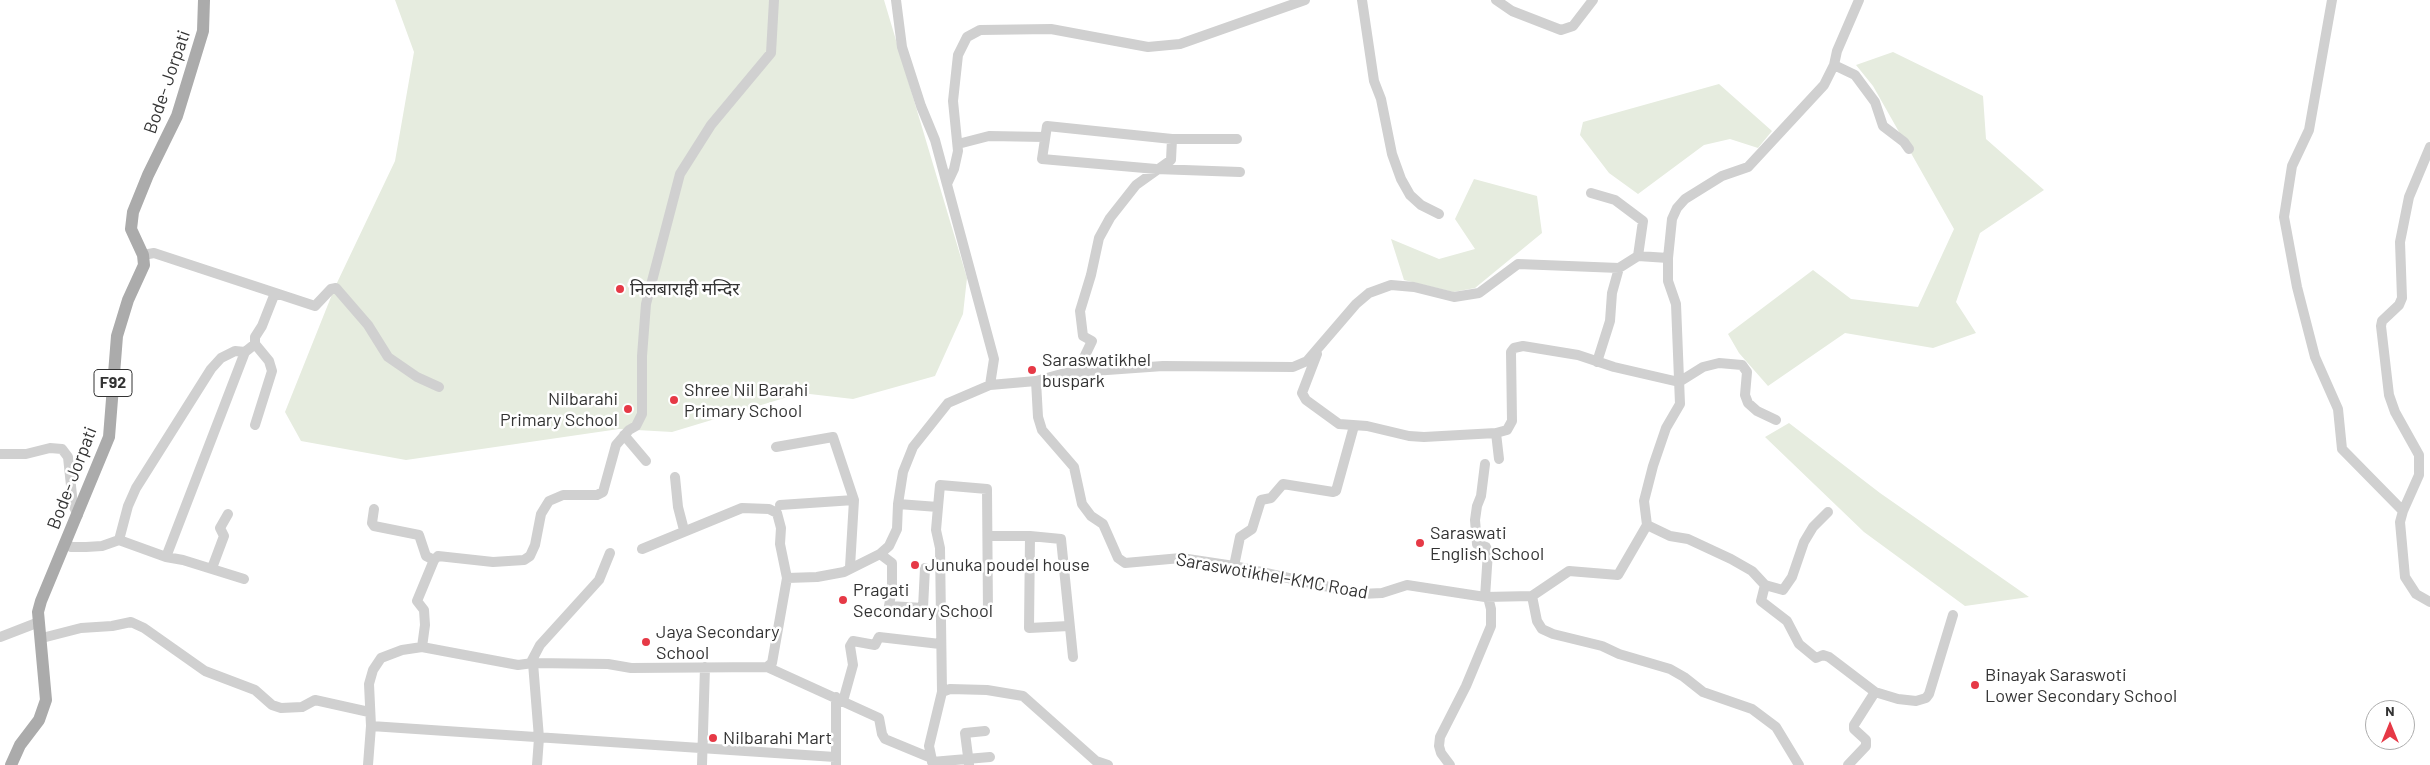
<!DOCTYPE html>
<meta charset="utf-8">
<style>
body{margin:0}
#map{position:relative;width:2430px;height:765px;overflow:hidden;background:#fff;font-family:Barlow,sans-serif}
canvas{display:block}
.north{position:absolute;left:2365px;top:700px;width:50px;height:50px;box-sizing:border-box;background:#fff;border:1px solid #adadad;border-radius:50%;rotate:0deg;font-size:14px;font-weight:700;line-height:20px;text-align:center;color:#333}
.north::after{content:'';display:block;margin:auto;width:18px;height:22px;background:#e63946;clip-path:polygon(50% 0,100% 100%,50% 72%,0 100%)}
</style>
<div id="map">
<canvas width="2430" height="765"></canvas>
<div class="north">N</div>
</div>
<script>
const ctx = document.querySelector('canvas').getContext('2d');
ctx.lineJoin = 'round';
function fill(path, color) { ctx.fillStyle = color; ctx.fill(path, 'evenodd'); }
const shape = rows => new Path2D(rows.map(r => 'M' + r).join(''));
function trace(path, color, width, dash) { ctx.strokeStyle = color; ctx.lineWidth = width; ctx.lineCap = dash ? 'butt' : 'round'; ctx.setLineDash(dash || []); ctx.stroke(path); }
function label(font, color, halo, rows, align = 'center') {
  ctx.font = font + ' Barlow,"Noto Sans Devanagari",sans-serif'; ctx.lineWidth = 5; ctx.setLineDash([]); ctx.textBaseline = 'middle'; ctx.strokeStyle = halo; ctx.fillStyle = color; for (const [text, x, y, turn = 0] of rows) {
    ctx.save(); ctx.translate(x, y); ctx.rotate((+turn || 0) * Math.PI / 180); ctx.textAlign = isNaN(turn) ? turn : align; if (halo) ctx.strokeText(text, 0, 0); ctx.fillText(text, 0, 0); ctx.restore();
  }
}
fill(shape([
 [395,0,884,0,967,278,963,314,935,376,853,399,801,393,672,432,619,429,406,460,301,441,285,412,335,287,395,161,414,52],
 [1893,52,1983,96,1986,139,2044,190,1980,233,1956,302,1976,333,1933,348,1845,333,1768,386,1739,353,1728,334,1813,270,1851,299,1918,307,1954,229,1873,86,1856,65],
 [1719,84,1772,131,1758,148,1730,139,1704,145,1638,194,1609,173,1580,135,1583,122],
 [1474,179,1537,196,1542,233,1475,288,1453,292,1404,280,1391,239,1439,259,1475,249,1455,219],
 [1789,423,1880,493,2029,597,1965,606,1864,532,1765,437]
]), '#e6ecdf');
trace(shape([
 [896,0,902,47,921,106,935,140,994,359,990,385],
 [1362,0,1374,81,1381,99,1392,154,1401,179,1410,195,1421,205,1439,214],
 [1496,0,1512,11,1561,30,1573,26,1593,0],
 [2332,0,2309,130,2292,166,2284,217,2297,287,2315,357,2338,409,2342,449,2403,511],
 [1834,65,1855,75,1875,102,1883,126,1904,142,1909,149],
 [1237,139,1172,139,1047,126,1042,159,1156,169,1240,172],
 [958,144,989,136,1045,137],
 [2430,147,2409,197,2400,242,2402,298,2399,305,2382,321,2381,326,2389,395,2395,412,2419,455,2419,475,2403,511,2400,522,2405,577,2416,594,2430,602],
 [947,184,954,169,958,151,953,101,958,55,967,37,980,30,1051,29,1148,47,1180,44,1305,0],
 [1591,193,1615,200,1643,221,1638,256],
 [143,255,154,253,315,306,331,289,336,288,368,325,388,357,417,377,439,387],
 [1317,354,1302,393,1306,400,1339,424,1367,426,1409,436,1424,437,1496,433,1507,430,1512,421,1511,352,1514,348,1523,346,1578,355,1614,367,1679,382,1703,367,1719,363,1742,365,1747,372,1745,395,1748,403,1757,411,1776,420],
 [1597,362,1610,321,1612,293,1619,268],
 [1077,372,1092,341,1083,336,1080,311,1091,275,1099,238,1110,218,1136,185,1171,160,1172,139],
 [1036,381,1038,417,1042,430,1074,467,1082,504,1091,516,1103,524,1118,558,1125,563,1181,558,1234,566,1361,594,1382,593,1407,585,1485,597,1532,596],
 [255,425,272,371,269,361,255,344,255,337,262,326,275,293],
 [1496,433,1499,459],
 [624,435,646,461],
 [776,447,833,437,854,500,850,567],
 [0,454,26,454,50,448,62,449,68,457,73,505,78,515],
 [675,477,678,507,684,530],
 [898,504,938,507,936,530,940,548,942,692],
 [780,505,854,500],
 [938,507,940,485,987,489,988,614,939,613],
 [374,509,372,523,374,526,419,535,426,556,434,560],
 [1647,525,1644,501,1653,466,1666,428,1680,404,1676,304,1668,281,1668,258],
 [989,536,1030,536,1029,628,1069,626],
 [1030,536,1061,539,1073,657],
 [119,540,128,506,136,488,211,369,221,358,235,351,245,352,255,344],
 [66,543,71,547,86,547,102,546,119,540,166,557,183,560,244,579],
 [642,549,742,508,769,509,777,513,781,528,780,544,787,578],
 [880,554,892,563,892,588,889,606,923,608,925,568],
 [166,557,245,352],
 [1234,566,1240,537,1252,529,1261,500,1271,498,1283,484,1333,492,1336,491,1354,426],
 [212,568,224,536,220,528,228,514],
 [1765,585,1783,590,1792,577,1804,542,1813,527,1828,512],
 [1532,596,1569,571,1618,575,1647,525,1670,536,1688,539,1731,559,1752,571,1765,585,1761,601,1787,621,1799,644,1816,658,1823,655,1829,657,1875,692],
 [1532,596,1537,621,1542,629,1553,634,1602,646,1619,654,1670,669,1684,677,1703,692,1752,709,1776,727,1799,765],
 [1485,597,1488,552,1486,547,1477,544,1475,520,1477,506,1481,496,1485,464],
 [0,637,39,622],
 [42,638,81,628,112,626,131,622,144,628,205,671,255,690,272,705,281,708,302,707,315,700,369,712],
 [422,647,425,625,424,610,417,601,434,560,438,556,493,562,524,560,530,556,535,545,541,514,549,501,563,495,597,495,603,492,616,445,629,430,636,426,642,414,642,356,646,304,680,174,711,125,771,53,774,0],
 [533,663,539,738,537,765],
 [530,664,540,645,599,580,610,553],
 [767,667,879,718,882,734,885,739,931,758],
 [843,701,853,665,850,646,853,641,875,645,879,637,940,644],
 [371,726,835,757],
 [932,762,990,757],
 [969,764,965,733,985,731],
 [368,765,371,726,369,684,373,670,381,658,402,650,422,647,518,665,533,663,608,664,631,668,767,667,772,663,787,578,817,577,844,572,880,554,889,546,897,529,898,504,903,472,913,447,948,403,990,385,1036,381,1065,373,1163,366,1293,367,1307,361,1356,304,1369,293,1391,285,1414,287,1454,297,1479,293,1518,264,1619,268,1638,256,1668,258,1672,219,1677,208,1685,199,1722,176,1748,167,1824,85,1834,65,1837,51,1859,0],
 [702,765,705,667],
 [836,765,836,697],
 [933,765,929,746,942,692,950,689,987,690,1023,696,1096,761,1108,765],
 [1450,765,1441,753,1439,746,1440,737,1466,686,1491,626,1491,609,1488,597],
 [1848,765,1866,746,1866,740,1854,729,1854,725,1875,692,1898,699,1916,701,1926,698,1929,694,1953,615]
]), '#d0d0d0', 10);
trace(shape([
 [11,765,20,745,39,720,46,700,38,612,41,601,109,437,117,336,128,300,144,265,143,255,131,229,133,212,148,175,177,116,203,31,204,0]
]), '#ababab', 12);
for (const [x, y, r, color] of [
 [620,289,5,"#e63946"],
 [1032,370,5,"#e63946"],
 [674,400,5,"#e63946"],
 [628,409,5,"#e63946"],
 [1420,543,5,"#e63946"],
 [915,565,5,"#e63946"],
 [843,600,5,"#e63946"],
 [646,642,5,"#e63946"],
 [1975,685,5,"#e63946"],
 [713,738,5,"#e63946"]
]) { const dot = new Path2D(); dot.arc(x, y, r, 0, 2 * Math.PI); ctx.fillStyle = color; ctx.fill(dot); trace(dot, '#fff', 2); }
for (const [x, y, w] of [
 [113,383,38]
]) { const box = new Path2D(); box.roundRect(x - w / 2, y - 13.5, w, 27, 4); ctx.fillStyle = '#fff'; ctx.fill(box); trace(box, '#333', 1); }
label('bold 16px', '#333', null, [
 ["F92",113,383]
]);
label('18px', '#333', '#fff', [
 ["Bode- Jorpati",167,82,-71],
 ["Bode- Jorpati",72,478,-69],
 ["Saraswotikhel-KMC Road",1272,576,10]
]);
label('18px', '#333', '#fff', [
 ["निलबाराही मन्दिर",630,289],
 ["Saraswatikhel",1042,360],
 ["buspark",1042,381],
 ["Shree Nil Barahi",684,390],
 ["Primary School",684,411],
 ["Nilbarahi",618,399,"right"],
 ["Primary School",618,420,"right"],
 ["Saraswati",1430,533],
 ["English School",1430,554],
 ["Junuka poudel house",925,565],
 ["Pragati",853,590],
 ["Secondary School",853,611],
 ["Jaya Secondary",656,632],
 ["School",656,653],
 ["Binayak Saraswoti",1985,675],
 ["Lower Secondary School",1985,696],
 ["Nilbarahi Mart",723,738]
], 'left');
</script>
